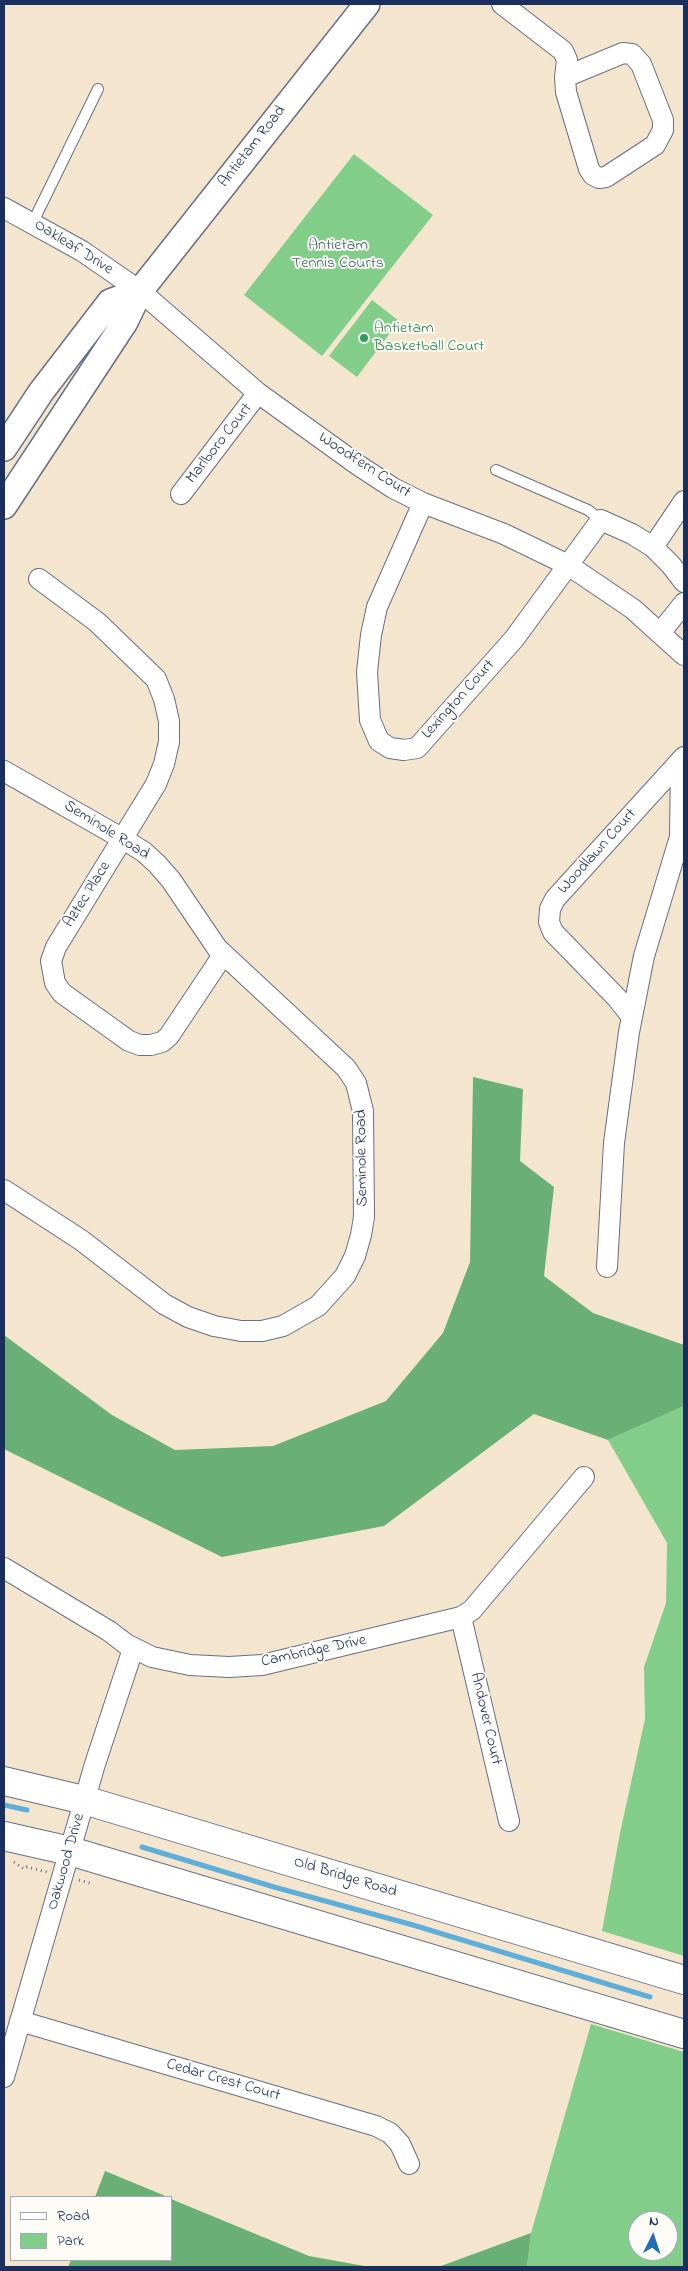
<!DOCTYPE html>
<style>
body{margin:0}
#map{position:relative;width:688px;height:2271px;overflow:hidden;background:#f4e6ce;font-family:"Indie Flower",sans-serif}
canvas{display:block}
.frame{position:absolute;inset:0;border:5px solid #1b2f5e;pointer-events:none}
.legend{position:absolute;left:10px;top:2196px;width:162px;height:65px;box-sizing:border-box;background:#fdfcf7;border:1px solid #a3aaba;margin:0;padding:6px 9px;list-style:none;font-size:15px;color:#1b2f5e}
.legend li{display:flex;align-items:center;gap:10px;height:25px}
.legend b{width:25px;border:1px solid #a3aaba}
.north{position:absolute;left:628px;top:2211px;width:50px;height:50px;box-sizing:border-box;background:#fdfcf7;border:1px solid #a3aaba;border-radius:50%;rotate:4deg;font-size:14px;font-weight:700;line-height:20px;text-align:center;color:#1b2f5e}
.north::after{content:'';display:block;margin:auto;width:18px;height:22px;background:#1f6fb2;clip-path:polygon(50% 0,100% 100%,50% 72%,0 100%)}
</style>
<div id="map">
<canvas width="688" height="2271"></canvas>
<div class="frame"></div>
<ul class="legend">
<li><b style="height:6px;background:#fff"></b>Road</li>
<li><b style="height:14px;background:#83cd8a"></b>Park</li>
</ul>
<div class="north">N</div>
</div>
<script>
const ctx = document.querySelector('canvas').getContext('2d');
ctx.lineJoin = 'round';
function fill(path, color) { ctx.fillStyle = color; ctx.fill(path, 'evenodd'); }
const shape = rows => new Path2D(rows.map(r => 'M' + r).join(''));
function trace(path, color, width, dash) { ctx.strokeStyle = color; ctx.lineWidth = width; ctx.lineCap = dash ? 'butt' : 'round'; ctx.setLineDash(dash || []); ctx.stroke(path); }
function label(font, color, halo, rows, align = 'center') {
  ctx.font = font + ' "Indie Flower",sans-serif'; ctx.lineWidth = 4; ctx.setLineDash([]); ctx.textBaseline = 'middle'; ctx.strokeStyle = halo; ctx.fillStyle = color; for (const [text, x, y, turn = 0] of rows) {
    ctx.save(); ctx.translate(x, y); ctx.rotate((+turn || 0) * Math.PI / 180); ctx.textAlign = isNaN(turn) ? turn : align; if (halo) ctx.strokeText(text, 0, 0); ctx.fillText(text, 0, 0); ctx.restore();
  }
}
fill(shape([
 [354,154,433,215,322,356,244,295],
 [372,300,399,321,357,377,329,356],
 [684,1406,684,1956,602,1931,620,1833,645,1719,644,1667,666,1603,667,1543,608,1440],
 [591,2024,684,2052,684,2267,527,2267,531,2233],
 [638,2221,668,2221,668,2251,638,2251]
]), '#83cd8a');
fill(shape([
 [473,1077,523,1089,520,1161,554,1187,544,1276,593,1313,684,1345,684,1406,608,1440,534,1414,384,1526,222,1557,4,1449,4,1335,112,1415,175,1450,273,1446,386,1401,443,1333,470,1262],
 [105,2171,168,2197,95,2197],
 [171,2199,309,2256,370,2267,68,2267,71,2260,171,2260],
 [531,2233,527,2267,438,2267]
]), '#6ab076');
trace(shape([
 [4,1805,27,1810],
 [142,1847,274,1887,413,1925,650,1997]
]), '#5fadd9', 5);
const service = shape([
 [33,222,98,89],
 [496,470,588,510,601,520]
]);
const minor = shape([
 [502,4,563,51,567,60,565,77],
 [623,53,632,54,641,64,663,120,663,130,655,145,606,177,599,178,593,175,589,169,566,92,565,77,623,53],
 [4,208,82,251,140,291,258,393,358,465,393,488,423,503,504,534,568,565,633,609,684,655],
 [181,494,258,393],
 [423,503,377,607,371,635,367,672,370,720,379,741,390,748,404,750,417,748,514,639,601,520,632,534,653,547,671,565,684,582],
 [653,547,684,501],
 [39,579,97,622,156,679,164,699,169,721,169,742,164,764,156,784,56,947,51,961,55,983,62,993,129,1041,140,1045,151,1045,162,1042,169,1036,223,955],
 [661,632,684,603],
 [4,771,123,839,144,852,157,864,171,880,217,948,346,1068,356,1083,363,1111,364,1217,361,1235,355,1256,345,1276,318,1306,283,1326,262,1331,241,1331,214,1326,188,1317,164,1304,81,1240,4,1190],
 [632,1017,617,998,553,932,549,922,550,909,555,899,684,757],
 [607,1267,614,1143,629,1032,644,956,680,837,681,760],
 [4,1568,109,1631,126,1644,152,1657,190,1665,229,1667,262,1665,461,1617,472,1610,584,1477],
 [461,1617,509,1821],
 [20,2021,376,2126,390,2133,400,2144,409,2164],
 [4,2077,95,1764,133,1649]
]);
const tertiary = shape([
 [4,448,41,392,110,302,140,291],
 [4,506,125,322,140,291,367,4]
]);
const primary = shape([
 [4,1781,84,1800,684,1980],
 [4,1836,70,1851,684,2034]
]);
trace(service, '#676f85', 12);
trace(minor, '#676f85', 22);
trace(tertiary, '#676f85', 28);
trace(primary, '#676f85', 30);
trace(shape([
 [14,1862,24,1869,27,1867,47,1872],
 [79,1880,93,1884]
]), '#676f85', 3, [1, 4]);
trace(service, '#fff', 10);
trace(minor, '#fff', 20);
trace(tertiary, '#fff', 25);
trace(primary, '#fff', 28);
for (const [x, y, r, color] of [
 [364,338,5,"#2e9e5b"]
]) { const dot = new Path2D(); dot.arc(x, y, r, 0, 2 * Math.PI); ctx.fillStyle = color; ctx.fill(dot); trace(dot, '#fdfcf7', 2); }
label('16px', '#1b2f5e', '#fdfcf7', [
 ["Antietam Road",253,147,-52],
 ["Oakleaf Drive",73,248,32],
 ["Marlboro Court",220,444,-52],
 ["Woodfern Court",364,466,33],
 ["Lexington Court",459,700,-48],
 ["Seminole Road",106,831,32],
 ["Woodlawn Court",598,852,-48],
 ["Aztec Place",88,895,-58],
 ["Seminole Road",363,1158,-91],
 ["Cambridge Drive",314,1652,-12],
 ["Andover Court",485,1719,77],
 ["Oakwood Drive",67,1862,-74],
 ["Old Bridge Road",345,1878,17],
 ["Cedar Crest Court",223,2081,16]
]);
label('16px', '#3a5e6b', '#fdfcf7', [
 ["Antietam",338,246],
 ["Tennis Courts",338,264]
]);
label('16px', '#27864d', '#fdfcf7', [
 ["Antietam",374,329],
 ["Basketball Court",374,347]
], 'left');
</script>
